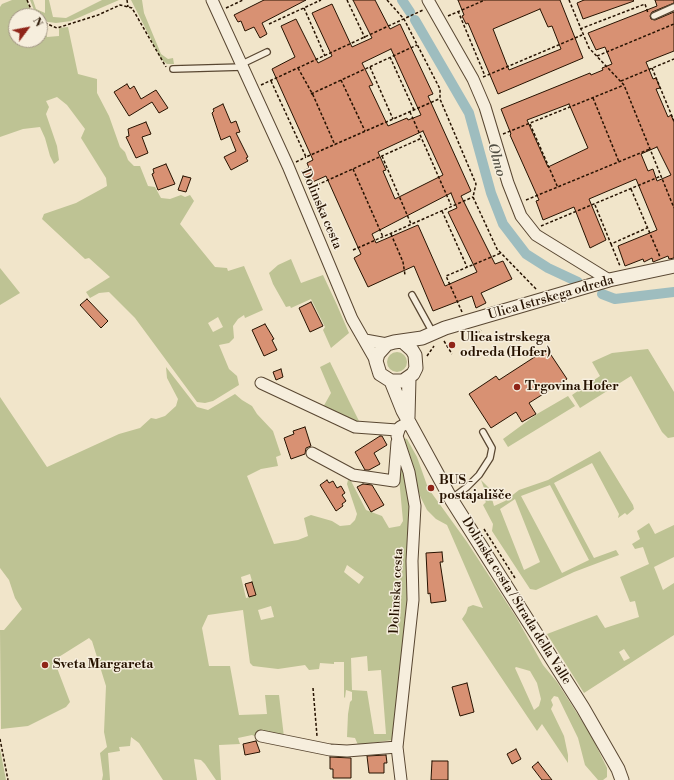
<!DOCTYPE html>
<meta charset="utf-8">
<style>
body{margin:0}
#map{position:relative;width:674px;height:780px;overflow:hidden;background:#f1e5ca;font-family:"Libre Bodoni",serif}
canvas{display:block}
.north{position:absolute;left:8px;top:8px;width:40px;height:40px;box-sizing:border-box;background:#f6eedd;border:1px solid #a39685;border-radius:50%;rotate:58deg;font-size:11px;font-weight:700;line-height:16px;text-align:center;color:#261200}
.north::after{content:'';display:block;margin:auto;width:14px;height:18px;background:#8f2418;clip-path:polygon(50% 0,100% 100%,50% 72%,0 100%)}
</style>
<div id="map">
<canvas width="674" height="780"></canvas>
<div class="north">N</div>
</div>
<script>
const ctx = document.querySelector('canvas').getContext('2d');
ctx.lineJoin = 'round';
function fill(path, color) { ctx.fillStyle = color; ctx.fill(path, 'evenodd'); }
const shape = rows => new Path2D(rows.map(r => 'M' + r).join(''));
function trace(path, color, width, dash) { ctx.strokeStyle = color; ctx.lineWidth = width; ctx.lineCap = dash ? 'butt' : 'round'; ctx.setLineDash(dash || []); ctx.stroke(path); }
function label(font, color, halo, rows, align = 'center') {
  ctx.font = font + ' "Libre Bodoni",serif'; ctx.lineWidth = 3; ctx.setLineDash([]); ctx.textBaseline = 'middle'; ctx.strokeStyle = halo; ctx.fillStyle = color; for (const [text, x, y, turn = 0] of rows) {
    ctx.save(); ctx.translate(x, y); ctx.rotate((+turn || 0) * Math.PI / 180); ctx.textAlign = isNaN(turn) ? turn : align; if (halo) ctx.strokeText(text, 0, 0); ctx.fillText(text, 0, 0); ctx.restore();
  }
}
fill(shape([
 [12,0,27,0,32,16,16,16,16,40,40,40,40,25,45,27,47,37,59,36,59,28,68,27,78,74,97,79,97,93,109,116,120,147,125,152,128,160,134,166,140,166,148,186,155,187,161,198,170,199,181,195,185,197,190,195,194,201,180,224,215,267,227,268,228,271,244,266,263,310,245,318,244,315,238,319,233,326,234,338,229,343,219,345,229,369,237,376,239,385,213,401,205,403,197,402,135,318,109,292,99,293,90,298,86,292,110,277,89,258,85,259,42,219,44,214,76,203,107,186,106,178,81,138,85,129,67,105,57,97,46,101,49,107,46,114,57,146,59,160,54,164,50,156,45,138,40,127,23,129,0,137,0,7,2,4],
 [218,317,223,327,213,332,208,323],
 [30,0,33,0,36,9,45,13,45,0,49,0,53,17,66,18,102,0,119,0,71,21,56,23,42,21,40,16,37,16,34,10],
 [131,0,142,0,144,13,161,54,168,59,173,58,174,64,167,64,161,59],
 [291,259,301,283,323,275,337,305,349,333,331,348,323,330,325,327,311,299,291,308,290,306,286,307,273,284,269,273,278,265],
 [0,268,20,293,0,305],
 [648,349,674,392,674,437,668,438,662,432,631,376,580,408,572,395,600,376,592,362,612,353],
 '387 362a10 10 0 1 1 20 0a10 10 0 1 1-20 0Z',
 [330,362,349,401,360,423,322,409,331,393,320,367],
 [166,367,197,407,208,410,235,394,242,400,252,406,257,414,273,431,281,455,276,457,278,466,261,469,247,476,274,544,298,540,308,536,304,518,311,515,332,521,340,526,350,525,355,520,357,514,347,484,348,480,351,481,366,510,382,516,389,528,400,526,403,521,399,478,399,461,408,477,411,527,409,605,397,729,392,740,358,745,355,738,347,737,348,714,350,702,352,700,352,692,346,690,345,698,344,697,344,662,334,662,334,664,320,663,319,669,309,670,305,665,278,669,253,666,250,663,243,610,208,615,202,628,209,666,230,666,239,715,267,714,265,695,279,695,284,737,257,737,252,735,238,738,240,744,219,745,221,780,216,780,205,764,201,760,194,759,197,780,163,780,139,743,131,737,130,746,119,747,120,751,108,753,110,780,102,780,103,775,100,753,107,747,104,732,106,686,92,641,89,638,54,660,70,702,66,707,28,726,1,729,0,630,4,630,22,609,15,598,9,580,0,568,0,397,47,467,119,434,140,428,151,418,156,419,165,416,176,406,178,399,167,378],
 [347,565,364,577,359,584,344,572],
 [250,574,256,595,246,598,241,577],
 [271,606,274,617,261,620,258,610],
 [367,656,368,671,381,670,386,734,374,734,367,691,352,690,351,658],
 [568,396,575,406,508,447,503,439,537,414],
 [403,438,407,439,417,457,428,488,467,542,516,617,543,665,557,682,591,735,607,768,607,777,603,780,598,780,585,765,578,738,558,697,554,696,551,700,553,705,551,709,564,736,568,755,568,763,542,724,537,731,462,619,466,613,468,607,473,605,483,608,447,525,436,519,427,510,420,496],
 [516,667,530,671,537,683,541,699,539,706,534,710,515,668],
 [600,451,633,505,634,509,627,515,625,513,618,518,619,514,592,463,554,483,594,558,616,550,619,555,574,572,536,590,530,589,492,531,493,524,483,505,486,502,483,498,484,488,481,480,489,488,494,506,505,501,519,490,548,480],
 [550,485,589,560,562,573,521,496],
 [515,499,540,562,524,570,500,509],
 [649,523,655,534,674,525,674,557,654,567,663,590,674,583,674,635,584,693,547,634,597,615,605,628,639,617,635,601,630,602,620,577,649,564,643,547,635,549,632,544,640,539,637,531],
 [624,649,630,658,624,661,619,652],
 [0,749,2,759,6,780,0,780]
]), '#bec394');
trace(shape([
 [402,0,410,12],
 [415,20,469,113,491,193,503,224,526,254,548,268,578,282],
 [602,294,615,299,674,292]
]), '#9ebdbf', 10);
const building = shape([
 [264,0,306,0,262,23,267,34,260,38,254,27,245,31,241,21,238,22,234,15,264,0],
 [353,0,375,0,390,29,400,24,433,94,428,96,471,191,461,196,495,264,503,261,512,279,481,293,486,303,476,308,472,296,433,311,414,266,368,287,354,258,361,254,326,176,308,184,303,171,309,168,307,163,313,160,272,69,295,57,281,26,296,19,318,63,332,56,312,13,332,4,352,47,372,38,353,0],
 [391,49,421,115,408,120,407,118,388,126,369,86,373,85,362,63,391,49],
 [423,131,443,175,395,199,383,171,386,170,378,152,423,131],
 [451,193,457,208,448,212,477,272,445,286,418,225,376,243,372,234,451,193],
 [458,0,560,0,583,58,498,94,468,23,466,24,462,16,464,15,458,0],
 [540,9,548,27,552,26,561,49,509,70,493,29,540,9],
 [584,0,633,0,634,1,583,19,577,3,584,0],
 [655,0,674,0,674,3,652,12,650,16,651,19,655,20,674,12,674,51,646,62,653,79,656,78,660,88,656,89,668,117,671,115,674,122,674,258,669,259,668,256,653,262,652,258,644,262,643,259,625,266,618,246,657,230,636,179,589,199,606,240,590,248,574,207,543,220,536,201,539,200,510,135,511,134,501,109,590,73,591,75,603,70,602,68,612,64,605,47,596,50,588,33,657,6,655,0],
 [569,104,588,148,548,167,527,120,569,104],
 [657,147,671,175,657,181,653,169,648,171,641,154,657,147],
 [127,84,130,89,134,86,141,99,156,90,168,108,159,113,152,102,129,116,114,92,127,84],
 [223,104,231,123,236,121,240,132,236,133,248,157,246,158,248,161,231,170,224,157,236,151,230,136,221,140,212,113,214,111,213,109,223,104],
 [146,122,151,134,142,137,148,153,136,158,126,137,129,136,128,129,146,122],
 [166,164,175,184,158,190,152,174,154,173,153,169,166,164],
 [183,176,191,178,186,192,178,190,183,176],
 [87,299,108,321,101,328,80,305,87,299],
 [311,302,323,326,310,332,299,308,311,302],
 [265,324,274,339,272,340,277,350,264,356,252,330,265,324],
 [547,349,567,379,529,403,536,414,522,422,516,412,491,428,469,394,496,376,499,380,547,349],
 [281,369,283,377,276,380,273,372,281,369],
 [305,427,311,446,306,448,305,454,291,459,284,438,294,434,293,431,305,427],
 [380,436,382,436,387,445,374,453,380,464,369,470,365,470,355,452,380,436],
 [327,480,329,483,333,481,337,488,341,486,345,493,342,495,346,501,342,504,343,506,336,511,320,485,327,480],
 [363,484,372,485,384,505,371,512,357,487,363,484],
 [442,552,443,562,440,562,446,601,431,603,430,593,428,594,426,553,442,552],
 [252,582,256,595,249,597,245,584,252,582],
 [467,683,474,712,460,716,452,687,467,683],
 [256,741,260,752,245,755,243,744,256,741],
 [516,749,521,759,512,764,507,754,516,749],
 [386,755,387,763,384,763,384,773,369,773,367,756,386,755],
 [330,757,351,758,351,778,333,778,333,769,330,769,330,757],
 [432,761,448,761,448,780,431,780,432,761],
 [538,762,552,780,542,780,532,767,538,762]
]);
fill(building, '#d89173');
trace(building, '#261200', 1);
const service = shape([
 [654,16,674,7],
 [242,64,267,52],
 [173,69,243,67],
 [412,295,433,333],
 [451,499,467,487,479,475,490,458,492,448,483,432]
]);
const minor = shape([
 [212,0,288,166,352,319,376,361],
 [428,0,473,79,485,107,508,183,521,216,536,235,609,280],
 [365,340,387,344],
 [261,383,355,427,397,430],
 [312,453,353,475,394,481,397,442],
 [261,736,330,750,347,751,397,747,413,600,412,561,415,506,409,472,397,436,400,427,409,422],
 [397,747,401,780]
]);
const tertiary = shape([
 [402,341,412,350,415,355,416,368,413,374,403,381,391,381,380,374,376,361,378,354,387,344,394,342,422,338,445,328,609,280,674,266],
 [391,381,403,411,451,499,583,708,618,769,622,780],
 [408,417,409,378]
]);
trace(service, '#594732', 8);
trace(minor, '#594732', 13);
trace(tertiary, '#594732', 15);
trace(shape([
 [27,0,34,16],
 [127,0,128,7],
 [347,0,365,38],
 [387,0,404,19,440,89,440,99,476,184,473,197,497,249,537,290],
 [569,0,589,48,624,85,674,208],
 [226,8,243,0],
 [304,8,325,56],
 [458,11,485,76],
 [448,16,485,0],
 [40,21,57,28,98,15,120,5,132,8,166,67],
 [269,24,321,0],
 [580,29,645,4,648,13],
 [597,56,674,24],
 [390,57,414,110],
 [370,67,393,119],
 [298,68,313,95,335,145],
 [652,68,674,121],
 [483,77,582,35],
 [341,80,365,131],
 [271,81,306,157,439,99],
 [621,81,674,59],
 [261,85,423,10],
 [311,94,417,45],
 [593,98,619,162],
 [410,112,451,205],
 [530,124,558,188],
 [503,134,624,85],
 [382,156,411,224],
 [296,162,306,157],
 [353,169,383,237],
 [308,189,422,138],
 [631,189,660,257],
 [526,200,650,149],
 [595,205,611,244,647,228],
 [442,211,467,267],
 [541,226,661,176],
 [391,234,403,262,405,275],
 [611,244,620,266],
 [353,250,473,197],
 [462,312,446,276,501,253],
 [462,335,477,333,481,330],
 [444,341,452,354],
 [427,356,434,346],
 [484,529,515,578],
 [313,688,317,736],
 [0,739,8,780]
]), '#261200', 1.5, [3, 2]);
trace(service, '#f6eedd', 5.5);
trace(minor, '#f6eedd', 11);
trace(tertiary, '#f6eedd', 13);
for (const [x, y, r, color] of [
 [452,345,4,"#8f2418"],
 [517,387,4,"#8f2418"],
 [431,488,4,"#8f2418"],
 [45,665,4,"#8f2418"]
]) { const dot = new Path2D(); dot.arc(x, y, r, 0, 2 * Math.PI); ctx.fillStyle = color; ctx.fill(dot); trace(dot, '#f6eedd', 1.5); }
label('13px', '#261200', '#f6eedd', [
 ["Dolinska cesta",321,209,67],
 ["Ulica Istrskega odreda",551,298,-16],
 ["Dolinska cesta",397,591,-87],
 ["Dolinska cesta / Strada della Valle",516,601,58]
]);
label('bold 13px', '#261200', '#f6eedd', [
 ["Ulica istrskega",460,338],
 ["odreda (Hofer)",460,353],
 ["Trgovina Hofer",525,387],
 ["BUS -",439,481],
 ["postajališče",439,496],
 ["Sveta Margareta",53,665]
], 'left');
label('italic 14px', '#504e43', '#f6eedd', [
 ["Olmo",496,160,74]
]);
</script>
